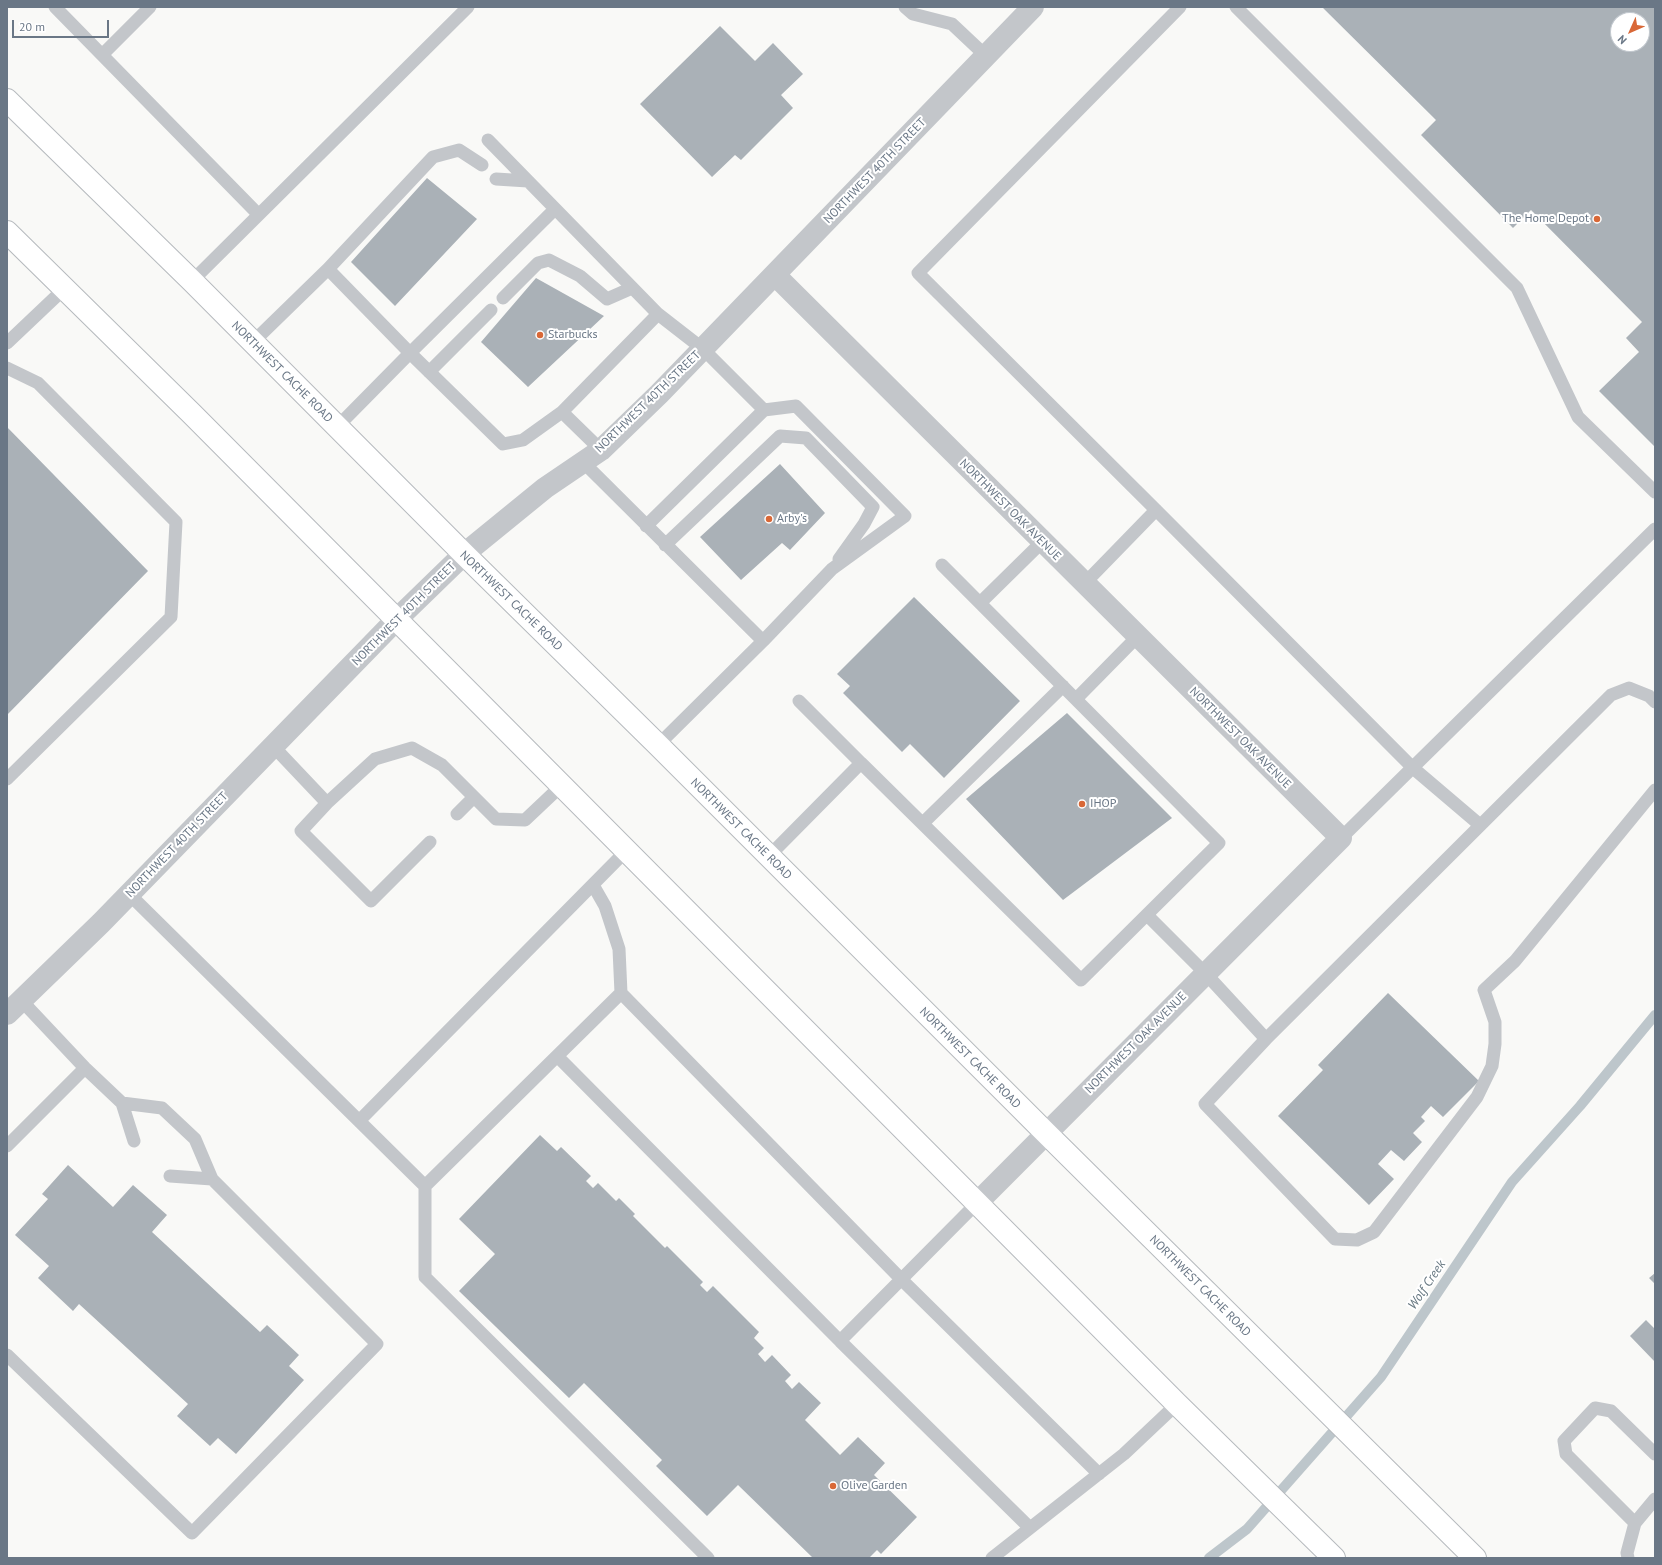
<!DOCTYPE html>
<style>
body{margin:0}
#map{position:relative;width:1662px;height:1565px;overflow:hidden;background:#f9f9f7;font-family:"PT Sans",sans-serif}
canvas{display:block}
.frame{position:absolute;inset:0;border:8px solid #6a7786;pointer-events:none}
.north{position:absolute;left:1610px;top:12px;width:40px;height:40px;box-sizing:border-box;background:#fff;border:1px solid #c3c9cf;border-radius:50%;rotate:225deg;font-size:11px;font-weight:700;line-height:16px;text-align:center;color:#6a7786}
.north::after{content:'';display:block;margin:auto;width:14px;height:18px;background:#d96837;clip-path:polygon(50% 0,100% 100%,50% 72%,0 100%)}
.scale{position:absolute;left:12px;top:20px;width:97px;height:18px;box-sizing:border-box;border:2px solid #6a7786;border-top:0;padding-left:5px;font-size:12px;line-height:14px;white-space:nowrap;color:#6a7786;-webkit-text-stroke:3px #fff;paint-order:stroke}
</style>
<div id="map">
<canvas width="1662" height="1565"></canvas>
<div class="frame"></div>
<div class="north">N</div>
<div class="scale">20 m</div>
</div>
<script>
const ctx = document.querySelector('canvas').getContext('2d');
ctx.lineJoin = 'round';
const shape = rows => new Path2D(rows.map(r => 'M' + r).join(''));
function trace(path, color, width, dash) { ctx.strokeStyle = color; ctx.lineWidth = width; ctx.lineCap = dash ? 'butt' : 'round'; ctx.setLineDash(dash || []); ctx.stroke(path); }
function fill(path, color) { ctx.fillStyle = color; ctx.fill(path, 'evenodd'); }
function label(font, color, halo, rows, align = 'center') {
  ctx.font = font + ' "PT Sans",sans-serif'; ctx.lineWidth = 4; ctx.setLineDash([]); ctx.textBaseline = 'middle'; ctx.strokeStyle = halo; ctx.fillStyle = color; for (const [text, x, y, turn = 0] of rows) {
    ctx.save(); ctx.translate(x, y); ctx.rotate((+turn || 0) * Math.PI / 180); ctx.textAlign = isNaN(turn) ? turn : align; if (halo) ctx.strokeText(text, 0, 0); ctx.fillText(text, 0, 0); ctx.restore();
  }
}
trace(shape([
 [1209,1558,1247,1529,1381,1377,1512,1182,1580,1106,1655,1015]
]), '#bdc6cb', 10);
fill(shape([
 [1322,7,1655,7,1655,447,1599,391,1639,352,1626,338,1642,322,1531,210,1513,228,1421,135,1436,120],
 [1618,20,1642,20,1642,44,1618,44],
 [720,26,755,61,773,43,803,74,781,95,793,108,741,160,735,155,712,177,640,104],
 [427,178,477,219,395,306,351,262],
 [536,278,604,316,528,387,481,342],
 [7,427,148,571,7,715],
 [780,464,825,513,790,550,782,543,741,580,700,537],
 [914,597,1020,701,944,778,910,744,902,752,843,693,850,686,837,674],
 [1067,713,1172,818,1063,900,966,799],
 [1388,993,1479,1081,1443,1117,1431,1106,1421,1117,1425,1121,1413,1133,1422,1142,1404,1161,1391,1150,1378,1164,1394,1179,1369,1205,1278,1116,1323,1070,1318,1065],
 [540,1135,557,1151,561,1147,591,1176,586,1181,593,1188,598,1183,616,1201,619,1198,635,1214,633,1216,665,1248,667,1246,703,1282,700,1285,707,1292,713,1286,759,1332,754,1338,764,1348,758,1354,765,1362,772,1355,791,1375,785,1381,792,1389,799,1382,821,1403,805,1420,840,1455,858,1437,885,1463,874,1475,917,1517,881,1554,877,1550,869,1558,813,1558,738,1485,707,1516,656,1466,662,1460,584,1383,569,1398,459,1291,495,1254,459,1219],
 [68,1165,113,1207,133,1185,167,1215,152,1232,260,1332,267,1325,299,1355,289,1366,304,1380,236,1454,218,1438,210,1446,177,1416,188,1404,79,1304,73,1311,38,1278,49,1266,15,1235,48,1199,42,1194],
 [1655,1273,1655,1284,1649,1278],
 [1646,1320,1655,1329,1655,1362,1630,1336]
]), '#aab1b7');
const primary = shape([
 [7,100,192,281,464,554,658,745,1046,1133,1475,1558],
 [7,232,192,414,1177,1404,1334,1558]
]);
trace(primary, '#b6babe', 24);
trace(shape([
 [55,7,258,214],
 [905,7,913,14,952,24,986,56],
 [1236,7,1517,288,1578,417,1655,492],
 [102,55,150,7],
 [488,140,658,314,703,349,764,410,796,406,905,516,832,569,763,641,658,745],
 [496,179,528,181],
 [328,269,410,353,555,209],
 [192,281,468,7],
 [503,298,538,263,549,260,580,276,607,299,632,288],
 [7,343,65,288],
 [252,343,328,269,433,157,459,150,482,165],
 [7,368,38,383,176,522,171,617,7,779],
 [429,372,491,310],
 [337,427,410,353,503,444,523,440,562,412],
 [601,450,562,412,658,314],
 [584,463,763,641],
 [1156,510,918,273,1180,7],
 [646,526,764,410],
 [665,545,780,436,806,438,873,507,864,524,839,559],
 [1085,583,1156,510,1413,768,1480,825],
 [980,603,1042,542],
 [1076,699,1138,636],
 [799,701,861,763],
 [1655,702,1649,696,1629,688,1611,695,1266,1039,1205,1104,1335,1239,1357,1240,1374,1232,1477,1097,1492,1066,1495,1044,1495,1022,1484,990,1515,961,1655,790],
 [273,746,327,803,375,759,412,748,442,765,496,819,525,820,561,786],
 [327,803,301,831,371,901,430,842],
 [457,814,474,797],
 [923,823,1063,686],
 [1341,838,1655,529],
 [769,856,861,763,1081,980,1219,843,942,565],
 [593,885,605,906,619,949,621,993],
 [129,894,425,1186,425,1277,708,1558],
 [1147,915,1206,974,1266,1039],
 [557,1056,840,1341],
 [122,1103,134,1141],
 [359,1121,626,851],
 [7,1146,85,1068],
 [170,1176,212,1179],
 [425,1186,621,993,901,1279,1099,1474],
 [978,1202,840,1341,1030,1528],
 [7,1355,192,1533,377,1344,212,1179,195,1139,162,1108,122,1103,85,1068,21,1000],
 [1655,1454,1611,1411,1595,1408,1564,1441,1566,1454,1635,1523,1655,1499],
 [992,1558,1124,1454,1177,1404],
 [1628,1558,1627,1553,1635,1523]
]), '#c3c6ca', 13);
trace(shape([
 [775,275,1341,838,978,1202],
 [7,1014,101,923,396,620,464,554,545,488,601,450,659,394,1033,7]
]), '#c3c6ca', 22);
trace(primary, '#fff', 22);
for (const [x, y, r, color] of [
 [1597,219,4,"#d96837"],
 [540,335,4,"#d96837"],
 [769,519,4,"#d96837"],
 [1082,804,4,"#d96837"],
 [833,1486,4,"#d96837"]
]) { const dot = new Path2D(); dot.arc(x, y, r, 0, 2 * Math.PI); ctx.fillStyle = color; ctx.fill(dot); trace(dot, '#fff', 1.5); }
label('12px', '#6a7786', '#fff', [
 ["NORTHWEST 40TH STREET",875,171,-46],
 ["NORTHWEST CACHE ROAD",282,372,45],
 ["NORTHWEST 40TH STREET",648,402,-44],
 ["NORTHWEST OAK AVENUE",1010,510,45],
 ["NORTHWEST CACHE ROAD",511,601,44],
 ["NORTHWEST 40TH STREET",404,614,-45],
 ["NORTHWEST OAK AVENUE",1240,738,45],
 ["NORTHWEST CACHE ROAD",741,829,45],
 ["NORTHWEST 40TH STREET",177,845,-46],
 ["NORTHWEST OAK AVENUE",1136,1043,-45],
 ["NORTHWEST CACHE ROAD",970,1058,45],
 ["NORTHWEST CACHE ROAD",1200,1286,45]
]);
label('12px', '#6a7786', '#fff', [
 ["The Home Depot",1589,219,"right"],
 ["Starbucks",548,335],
 ["Arby's",777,519],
 ["IHOP",1090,804],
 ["Olive Garden",841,1486]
], 'left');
label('italic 13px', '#667781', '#fff', [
 ["Wolf Creek",1427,1285,-56]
]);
</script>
